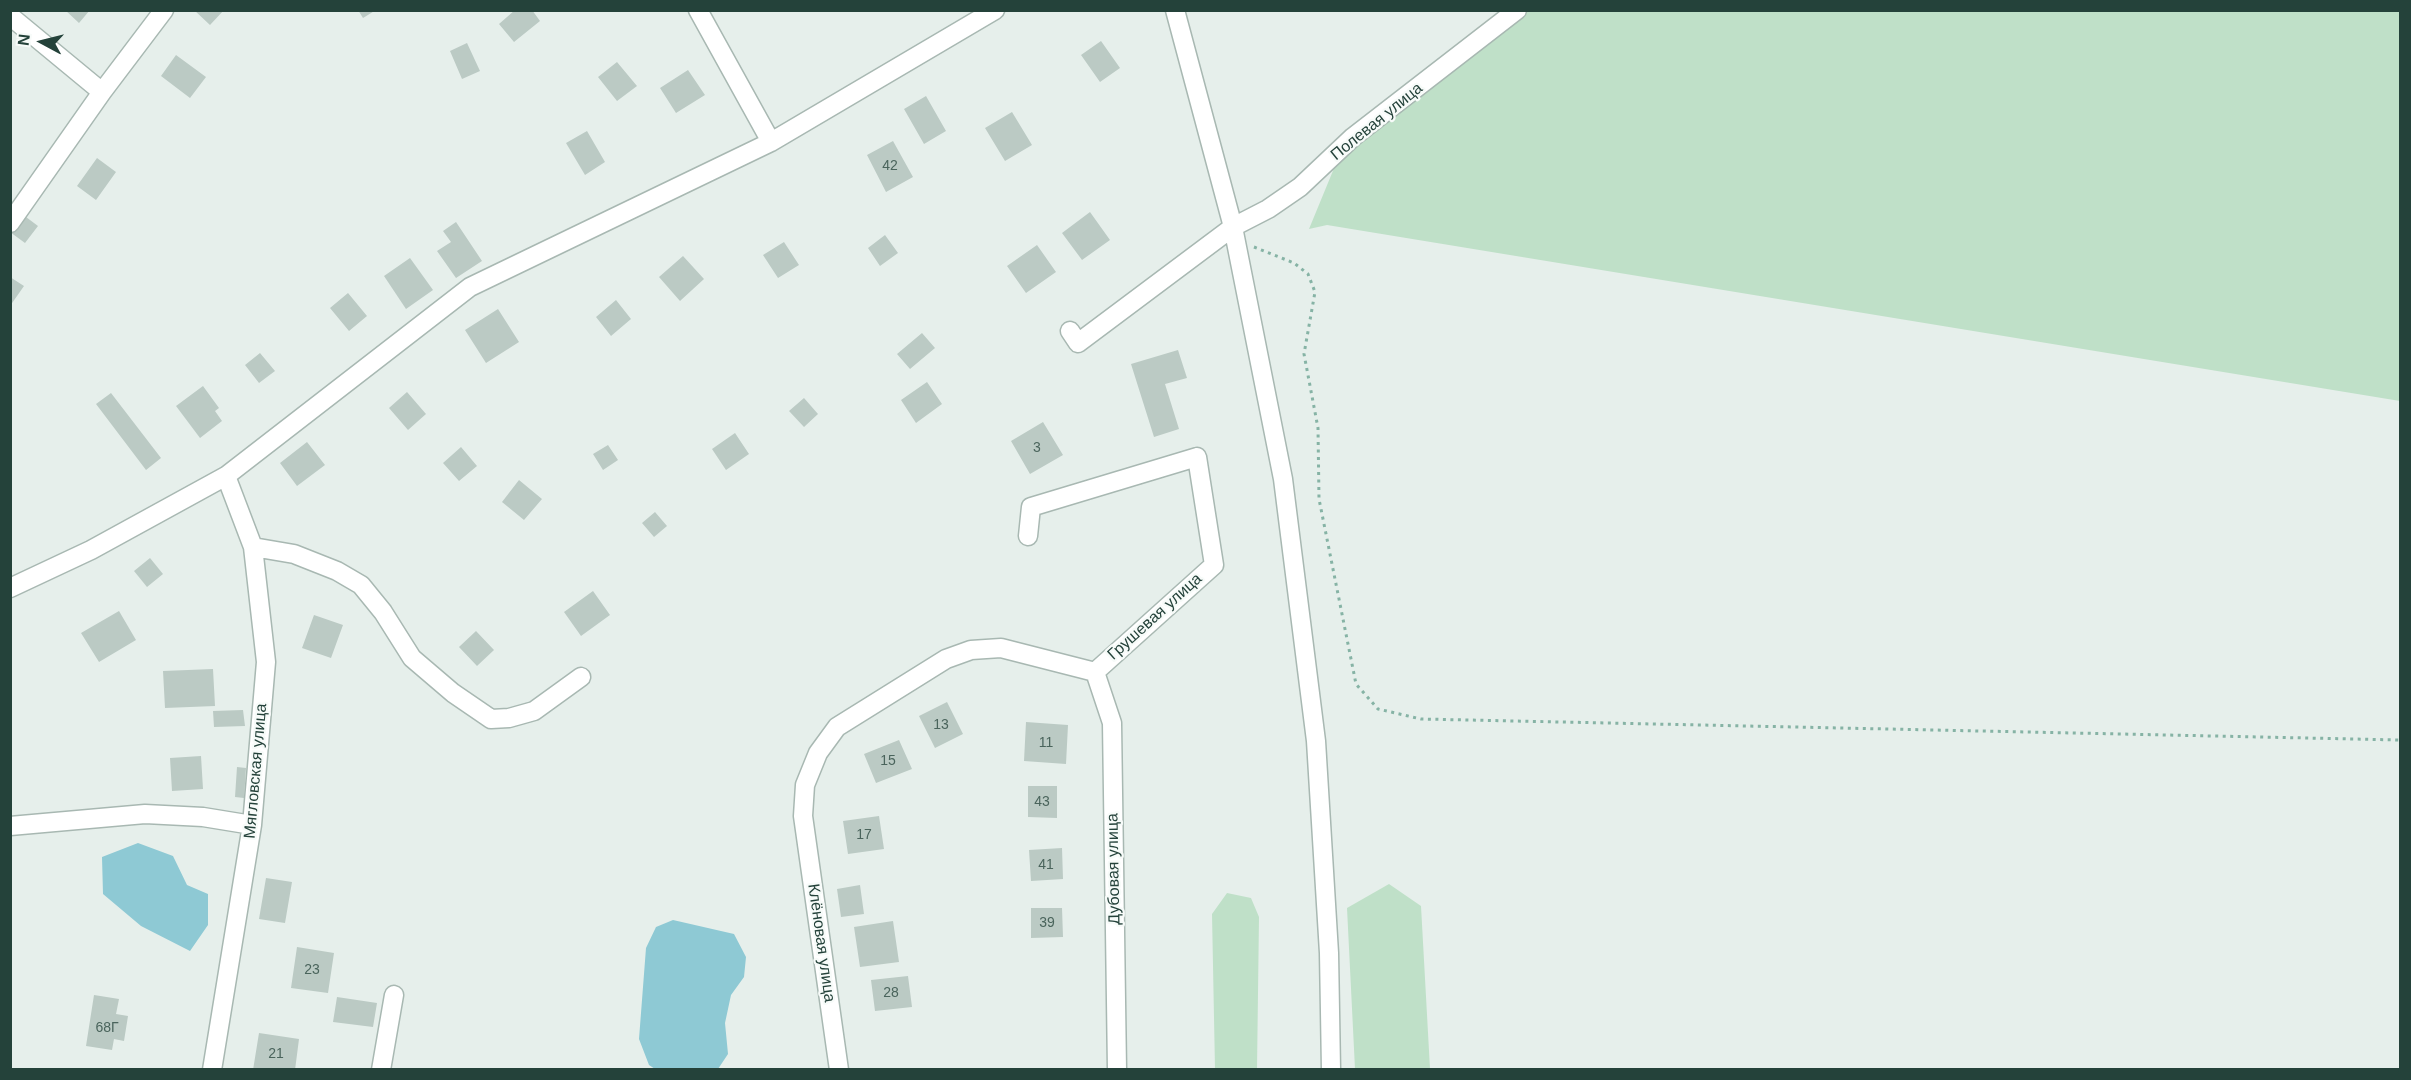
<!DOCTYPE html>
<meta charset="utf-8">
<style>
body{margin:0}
#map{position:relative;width:2411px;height:1080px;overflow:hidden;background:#e6efeb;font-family:Arial,sans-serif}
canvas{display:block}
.frame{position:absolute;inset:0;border:12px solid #24423a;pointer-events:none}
.north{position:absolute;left:12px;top:12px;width:60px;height:60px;-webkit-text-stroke:4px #f7fbf9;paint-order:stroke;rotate:277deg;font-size:16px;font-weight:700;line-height:24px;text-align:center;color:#24423a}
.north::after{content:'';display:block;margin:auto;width:21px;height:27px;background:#24423a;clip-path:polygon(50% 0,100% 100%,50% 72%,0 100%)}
</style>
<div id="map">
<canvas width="2411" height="1080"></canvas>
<div class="frame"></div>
<div class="north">N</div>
</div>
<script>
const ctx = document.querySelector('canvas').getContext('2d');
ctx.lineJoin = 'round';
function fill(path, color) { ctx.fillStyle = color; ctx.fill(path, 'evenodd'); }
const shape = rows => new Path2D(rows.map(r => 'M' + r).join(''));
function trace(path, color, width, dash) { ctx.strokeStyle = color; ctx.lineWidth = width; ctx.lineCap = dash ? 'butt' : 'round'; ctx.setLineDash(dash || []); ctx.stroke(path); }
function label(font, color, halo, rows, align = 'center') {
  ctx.font = font + ' Arial,sans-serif'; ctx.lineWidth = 4.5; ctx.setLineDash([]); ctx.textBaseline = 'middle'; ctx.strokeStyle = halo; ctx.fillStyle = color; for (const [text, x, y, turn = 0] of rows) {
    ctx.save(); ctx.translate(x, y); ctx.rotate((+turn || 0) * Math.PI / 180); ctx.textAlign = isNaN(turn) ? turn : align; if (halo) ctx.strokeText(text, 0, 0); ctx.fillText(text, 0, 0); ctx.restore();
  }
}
fill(shape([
 [1501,11,2400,11,2400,401,1327,225,1309,229,1337,161,1476,30],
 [1389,884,1421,906,1430,1069,1355,1069,1347,908],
 [1227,893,1251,898,1259,917,1257,1069,1215,1069,1212,914]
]), '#bfe0c8');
fill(shape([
 [138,843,173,856,187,885,208,894,208,925,190,951,141,926,103,894,102,857],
 [673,920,734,934,746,957,744,977,731,995,725,1023,728,1054,718,1069,655,1069,649,1065,639,1039,646,948,656,927]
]), '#8ec9d4');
fill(shape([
 [65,10,90,10,79,23],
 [194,10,224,10,210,25],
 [358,10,376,10,363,18],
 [515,10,532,10,540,21,514,42,499,24],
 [1101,41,1120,68,1100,82,1081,55],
 [467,43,480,71,462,79,450,51],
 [176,55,206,77,190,98,161,76],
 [617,62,637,86,617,101,598,77],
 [688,70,705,95,676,113,660,88],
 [926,96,946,131,924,144,904,109],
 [1012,112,1032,145,1005,161,985,128],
 [587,131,605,162,585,175,566,143],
 [893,141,913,177,886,192,867,155],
 [97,158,116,172,96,200,77,186],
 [1090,212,1110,240,1082,260,1062,233],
 [22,214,38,226,25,243,10,232],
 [456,222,482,261,456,278,437,251,451,242,443,231],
 [885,235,898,253,880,266,868,248],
 [784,242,799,265,778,278,763,255],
 [1037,245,1056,272,1026,293,1007,266],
 [683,256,704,279,680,301,659,277],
 [410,258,433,290,406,309,384,276],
 [10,277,24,286,10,306],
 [348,293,367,316,349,331,330,308],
 [616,300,631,319,611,336,596,317],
 [498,309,519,342,486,363,465,330],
 [922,333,935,348,910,369,897,354],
 [1178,350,1187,378,1165,384,1179,429,1154,437,1131,364],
 [260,353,275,371,259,383,245,365],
 [927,382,942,404,916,423,901,400],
 [203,386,219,408,215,411,222,421,200,438,176,406],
 [407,392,426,414,408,430,389,408],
 [111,393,161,458,146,470,96,404],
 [804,398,818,414,804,427,789,411],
 [1043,422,1063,455,1030,474,1011,441],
 [735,433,749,454,726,470,712,449],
 [307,442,325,465,297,486,280,463],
 [608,445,618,460,603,470,593,454],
 [461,447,477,466,459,481,443,463],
 [519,480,542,499,524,520,502,502],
 [655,512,667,526,654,537,642,523],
 [150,558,163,574,147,587,134,571],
 [593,591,610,615,581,636,564,612],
 [119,611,136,640,99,662,81,633],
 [314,615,343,625,331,658,302,648],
 [476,631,494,650,477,666,459,647],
 [213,669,215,706,165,708,163,671],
 [947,702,963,734,935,748,919,716],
 [243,710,245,726,214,727,213,711],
 [1026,722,1068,725,1066,764,1024,761],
 [899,740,912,769,876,783,864,754],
 [201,756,203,789,172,791,170,758],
 [237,767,246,768,244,798,235,797],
 [1028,786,1057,786,1057,818,1028,817],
 [879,816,884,849,848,854,843,821],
 [1062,848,1063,879,1031,881,1029,850],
 [266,878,292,882,285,923,259,919],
 [860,885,864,914,841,917,837,889],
 [1031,908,1062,908,1063,937,1031,938],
 [893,921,899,962,860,967,854,927],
 [297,947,334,953,328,993,291,988],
 [908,976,912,1007,875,1011,871,980],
 [94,995,119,999,116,1014,128,1016,124,1041,114,1039,112,1050,86,1046],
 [337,997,377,1003,373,1027,333,1022],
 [259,1033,299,1039,295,1070,253,1070]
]), '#bbcac4');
const minor = shape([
 [698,10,771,142],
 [1175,10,1233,227,1283,479,1316,741,1329,953,1331,1070],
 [10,16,102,92],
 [10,223,102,92,164,10],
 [1070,331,1078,343,1233,227,1268,209,1300,187,1353,137,1517,10],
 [253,547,294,554,337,571,361,585,383,612,412,658,453,693,491,719,509,718,534,711,581,677],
 [10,588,91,550,226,476,470,287,771,142,995,10],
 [1095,672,1112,723,1117,1070],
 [10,826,145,814,203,817,252,825],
 [212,1070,252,825,266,662,253,547,226,476],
 [381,1070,394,995],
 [839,1070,803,816,805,785,818,753,837,727,946,659,971,650,1001,648,1095,672,1214,565,1197,457,1031,507,1028,536]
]);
trace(minor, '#a8b8b2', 21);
trace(shape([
 [1254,247,1294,263,1308,274,1315,292,1304,354,1318,428,1319,499,1356,684,1378,709,1421,719,2400,740]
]), '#86b3a5', 3, [3, 4.5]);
trace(minor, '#fff', 18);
label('14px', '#4a645c', null, [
 ["42",890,166],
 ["3",1037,448],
 ["13",941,725],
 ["11",1046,743],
 ["15",888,761],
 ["43",1042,802],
 ["17",864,835],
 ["41",1046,865],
 ["39",1047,923],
 ["23",312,970],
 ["28",891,993],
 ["68Г",107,1028],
 ["21",276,1054]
]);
label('16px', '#24423a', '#f7fbf9', [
 ["Полевая улица",1377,122,-39],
 ["Грушевая улица",1155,617,-42],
 ["Мягловская улица",256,771,-85],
 ["Дубовая улица",1114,869,-91],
 ["Клёновая улица",821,943,82]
]);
</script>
